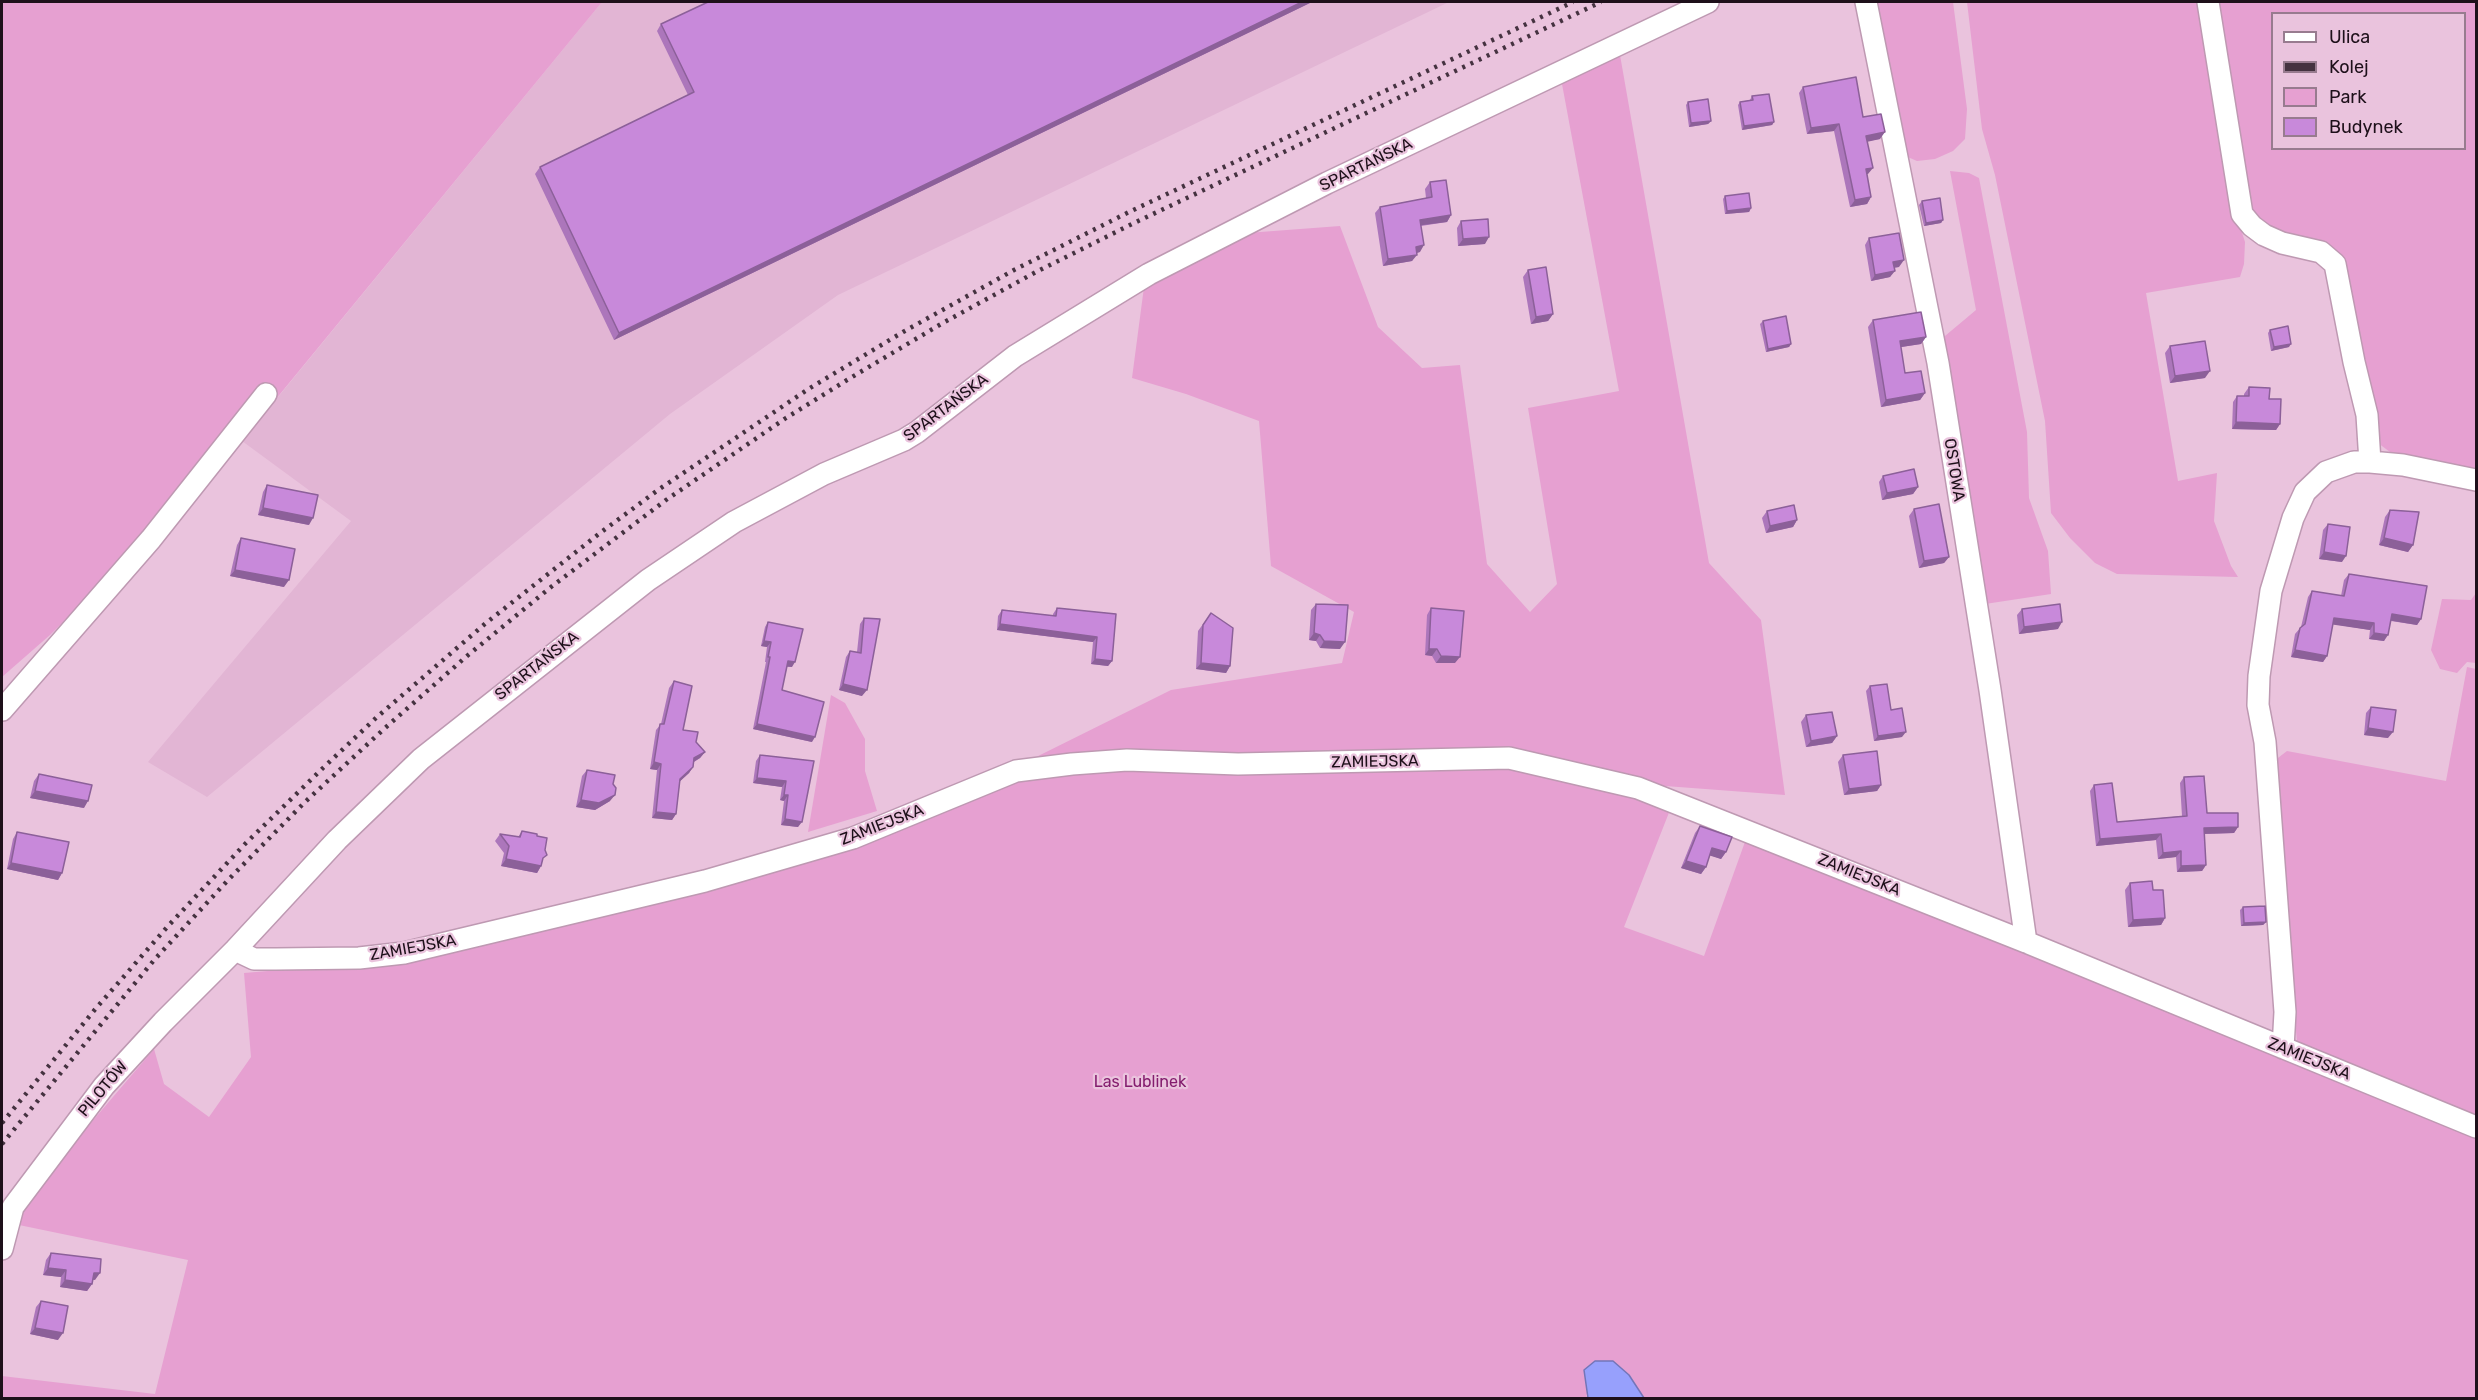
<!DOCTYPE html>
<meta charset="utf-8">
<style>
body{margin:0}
#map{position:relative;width:2478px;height:1400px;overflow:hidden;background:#eac3dd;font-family:Rubik,sans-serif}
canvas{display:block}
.frame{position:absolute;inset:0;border:3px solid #1e101a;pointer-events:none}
.legend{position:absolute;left:2271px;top:12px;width:195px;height:138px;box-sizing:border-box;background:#eac3dd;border:2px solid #987b8f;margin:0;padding:8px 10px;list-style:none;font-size:18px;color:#1e101a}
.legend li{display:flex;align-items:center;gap:12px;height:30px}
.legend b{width:30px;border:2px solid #987b8f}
</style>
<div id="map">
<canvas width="2478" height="1400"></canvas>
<div class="frame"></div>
<ul class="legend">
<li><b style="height:8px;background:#fff"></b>Ulica</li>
<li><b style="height:8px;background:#453240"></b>Kolej</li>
<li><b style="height:16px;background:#e6a0d1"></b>Park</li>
<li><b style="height:16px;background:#c889da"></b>Budynek</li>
</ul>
</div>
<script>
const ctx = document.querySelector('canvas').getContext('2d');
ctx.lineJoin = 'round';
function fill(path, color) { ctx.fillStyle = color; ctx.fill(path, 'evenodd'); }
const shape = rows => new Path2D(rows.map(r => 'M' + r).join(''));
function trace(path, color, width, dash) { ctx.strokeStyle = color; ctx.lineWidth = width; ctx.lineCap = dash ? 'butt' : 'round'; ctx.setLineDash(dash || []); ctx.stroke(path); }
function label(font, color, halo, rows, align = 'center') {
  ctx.font = font + ' Rubik,sans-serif'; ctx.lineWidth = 4.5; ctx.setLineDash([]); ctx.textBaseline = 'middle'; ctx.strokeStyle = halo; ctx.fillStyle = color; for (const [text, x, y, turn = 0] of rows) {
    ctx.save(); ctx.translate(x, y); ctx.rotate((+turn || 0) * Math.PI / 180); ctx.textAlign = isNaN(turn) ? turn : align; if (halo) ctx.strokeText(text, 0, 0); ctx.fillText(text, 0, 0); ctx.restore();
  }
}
fill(shape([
 [602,2,1449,2,838,295,670,414,207,797,148,762,351,521,242,441]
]), '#e2b5d4');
fill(shape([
 [2,2,602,2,216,472,50,635,2,677],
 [1873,2,1953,2,1967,109,1965,139,1953,151,1935,159,1917,161,1903,155],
 [1967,2,2476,2,2476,472,2402,461,2378,443,2337,259,2326,242,2298,240,2236,214,2245,242,2244,264,2240,277,2146,293,2178,481,2217,473,2214,521,2231,566,2238,577,2117,574,2095,563,2070,538,2051,513,2045,421,1995,175,1982,129],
 [2272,14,2464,14,2464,148,2272,148],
 [1620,55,1709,563,1761,620,1785,795,1652,785,1510,752,1022,764,1171,690,1342,663,1354,612,1271,566,1259,421,1186,394,1132,378,1144,287,1247,233,1340,226,1378,327,1422,368,1460,365,1487,564,1530,612,1557,584,1528,408,1619,391,1562,84],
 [1950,171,1969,173,1979,178,2027,432,2029,498,2048,551,2051,594,1985,604,1939,341,1976,310],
 [2476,593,2476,663,2467,662,2457,673,2440,669,2431,650,2442,599,2471,600],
 [2467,667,2476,669,2476,1398,1644,1398,1629,1375,1586,1395,1588,1398,2,1398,2,1376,155,1394,188,1260,19,1225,26,1202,54,1166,154,1049,164,1084,209,1117,251,1057,244,973,409,959,856,844,1019,777,1126,765,1507,765,1637,797,1670,810,1624,927,1704,956,1746,839,1810,869,2021,950,2297,1043,2274,761,2287,751,2446,781],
 [831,695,845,703,865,739,865,771,877,811,808,832]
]), '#e6a0d1');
const water = shape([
 [1595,1361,1613,1361,1629,1375,1644,1398,1588,1398,1584,1370,1595,1361]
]);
fill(water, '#97a0fc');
trace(water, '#7375b8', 1.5);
const minor = shape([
 [1866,2,1938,363,1990,690,2026,942],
 [2208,2,2242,214,2252,226,2264,235,2282,243,2321,252,2335,264,2354,362,2367,415,2370,462,2403,465,2476,480],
 [2,710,151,539,266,394],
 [235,950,254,959,276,959,359,958,404,953,705,881,853,838,1016,771,1072,764,1127,760,1238,764,1509,758,1638,788,2026,942,2476,1127],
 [2283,1048,2285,1012,2265,742,2258,705,2259,676,2271,591,2293,518,2305,492,2326,472,2354,462,2370,462],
 [2,1249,13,1207,104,1086,163,1022,235,950,337,840,421,759,648,580,734,522,824,474,904,440,917,432,1015,356,1149,274,1327,183,1708,2]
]);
trace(minor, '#be99b2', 24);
trace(minor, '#fff', 21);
trace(shape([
 [2,1123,97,1007,169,925,245,844,323,768,377,717,486,623,600,533,658,490,810,388,903,332,1014,270,1129,212,1573,2],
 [2,1144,155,959,229,879,305,802,385,728,467,656,551,587,666,500,786,418,847,380,941,324,1036,272,1134,223,1601,2]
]), '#453240', 4.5, [3, 6]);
fill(shape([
 [1312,2,614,340,535,174,540,167,688,95,657,31,661,24],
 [1803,87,1863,117,1880,139,1868,141,1868,174,1867,174,1871,197,1867,204,1850,207,1834,131,1807,134,1799,93],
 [1752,96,1774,122,1772,125,1742,130,1738,105,1740,102,1750,100],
 [1688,102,1711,121,1708,124,1689,127,1686,105],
 [1430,182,1451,215,1447,222,1421,226,1420,252,1417,253,1412,261,1383,266,1375,213,1380,207,1426,198,1425,189],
 [1725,196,1751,208,1749,212,1725,214,1723,199],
 [1922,201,1943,220,1941,223,1924,226,1919,205],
 [1461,221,1485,244,1458,246,1457,228],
 [1869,238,1899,267,1894,268,1890,277,1871,281,1865,245],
 [1528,270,1553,314,1548,321,1531,324,1523,277],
 [1873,320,1926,337,1921,344,1901,347,1905,373,1925,393,1920,400,1881,407,1868,327],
 [1763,321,1791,344,1789,347,1766,352,1760,324],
 [2270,330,2289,347,2271,351,2268,333],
 [2170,346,2205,378,2170,383,2165,353],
 [2249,387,2269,399,2280,424,2276,430,2232,429,2233,402,2237,396,2244,396,2244,394],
 [1883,476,1918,487,1913,494,1882,500,1879,482],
 [267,485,309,525,258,515,263,492],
 [1914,509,1949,557,1944,563,1919,568,1909,516],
 [2390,510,2413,545,2408,552,2379,545,2385,517],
 [1767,511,1797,520,1793,527,1766,533,1762,518],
 [2328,524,2342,562,2319,559,2323,530],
 [241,538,284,587,230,576,237,545],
 [2349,574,2421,619,2417,625,2391,621,2384,641,2369,639,2370,630,2333,624,2327,656,2323,662,2291,657,2295,634,2301,627,2308,597,2312,591,2341,596,2344,580],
 [1316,604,1340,649,1320,648,1316,641,1309,640,1311,610],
 [1057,608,1116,614,1112,661,1108,666,1091,664,1093,642,997,630,998,616,1002,610,1053,616,1053,614],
 [1431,608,1455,663,1436,663,1432,656,1425,655,1427,615],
 [2022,609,2058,629,2019,634,2017,615],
 [1211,613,1230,666,1226,673,1196,669,1198,631],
 [864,618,862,696,839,690,846,657,850,651,857,652,860,624],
 [768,622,792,667,787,667,782,690,812,742,753,729,766,662,765,662,767,647,761,646,765,627],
 [674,681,683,730,696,742,705,752,700,758,694,762,693,767,689,773,680,781,676,814,672,820,652,818,657,770,650,769,656,730,661,724,669,688],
 [1870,686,1891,710,1902,737,1874,741,1866,691],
 [2371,707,2388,738,2364,735,2366,713],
 [1806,715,1837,736,1832,743,1806,747,1801,722],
 [760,755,814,761,798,827,781,825,784,801,780,800,782,787,753,783,756,761],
 [1843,755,1881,785,1877,791,1844,795,1838,762],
 [587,770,610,801,595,810,576,807,582,776],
 [39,774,84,808,30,798,34,781],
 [2184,777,2207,813,2238,827,2234,833,2204,834,2206,865,2202,871,2177,872,2176,857,2158,859,2156,840,2096,846,2090,791,2094,785,2117,822,2182,816,2180,783],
 [1700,826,1726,852,1721,859,1710,855,1706,867,1701,874,1681,868,1695,833],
 [522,831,537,836,542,861,541,866,537,873,501,866,504,853,495,841,500,834,518,837],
 [17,832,62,873,58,880,7,869,13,839],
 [2130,883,2153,890,2165,918,2161,925,2128,927,2125,890],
 [2243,907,2266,922,2263,925,2241,926,2240,910],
 [51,1253,95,1280,93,1280,92,1284,87,1291,60,1287,61,1277,43,1275,46,1260],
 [41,1301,58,1340,30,1334,36,1307]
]), '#ac76bb');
fill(shape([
 [1302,2,1312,2,614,340,619,333],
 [1711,121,1708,124,1689,127,1691,123],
 [1774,122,1772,125,1742,130,1744,126],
 [1839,124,1834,131,1807,134,1811,128],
 [1885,132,1880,139,1862,143,1866,136],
 [1873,168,1868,174,1861,175,1866,169],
 [1871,197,1867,204,1850,207,1855,200],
 [1751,208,1749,212,1725,214,1727,211],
 [1451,215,1447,222,1415,226,1420,220],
 [1943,220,1941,223,1924,226,1926,223],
 [1489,237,1485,244,1458,246,1463,239],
 [1424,245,1420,252,1411,254,1416,247],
 [1417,255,1412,261,1383,266,1388,259],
 [1904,260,1899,267,1889,268,1893,262],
 [1895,271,1890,277,1871,281,1875,275],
 [1553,314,1548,321,1531,324,1536,317],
 [1926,337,1921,344,1895,348,1900,341],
 [1791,344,1789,347,1766,352,1768,349],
 [2291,344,2289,347,2271,351,2274,347],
 [2210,371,2205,378,2170,383,2175,376],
 [1925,393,1920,400,1881,407,1886,400],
 [2236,422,2280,424,2276,430,2232,429],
 [1918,487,1913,494,1882,500,1887,493],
 [263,508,313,518,309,525,258,515],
 [1797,520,1793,527,1766,533,1770,526],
 [2384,538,2413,545,2408,552,2379,545],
 [2324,552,2346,556,2342,562,2319,559],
 [1949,557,1944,563,1919,568,1924,561],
 [235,570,289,580,284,587,230,576],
 [2392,614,2421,619,2417,625,2387,620],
 [2334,618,2374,623,2370,630,2329,624],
 [2062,622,2058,629,2019,634,2024,627],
 [1000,624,1097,637,1093,642,997,630],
 [1314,633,1320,635,1316,641,1309,640],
 [2374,633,2388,635,2384,641,2369,639],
 [764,641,771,642,767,647,761,646],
 [1324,641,1345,642,1340,649,1320,648],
 [1429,649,1437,649,1432,656,1425,655],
 [2295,650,2327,656,2323,662,2291,657],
 [1441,656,1460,657,1455,663,1436,663],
 [1095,659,1112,661,1108,666,1091,664],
 [788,661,795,662,792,667,785,666],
 [1201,663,1230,666,1226,673,1196,669],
 [843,684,867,690,862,696,839,690],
 [757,724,815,737,812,742,753,729],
 [2368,728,2393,732,2388,738,2364,735],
 [1906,732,1902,737,1874,741,1878,736],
 [1837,736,1832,743,1806,747,1811,741],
 [705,752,700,758,690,764,694,758],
 [654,762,661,764,657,770,650,769],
 [693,767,689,773,676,785,680,779],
 [757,778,786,781,782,787,753,783],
 [1881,785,1877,791,1844,795,1849,789],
 [35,791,88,801,84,808,30,798],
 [615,795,610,801,595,810,576,807,581,800],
 [784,795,788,795,784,801,780,800],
 [656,812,676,814,672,820,652,818],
 [785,819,802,822,798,827,781,825],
 [2238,827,2234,833,2200,834,2204,828],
 [2161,834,2156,840,2096,846,2100,839],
 [1712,848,1726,852,1721,859,1708,855],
 [2181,851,2176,857,2158,859,2163,853],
 [506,859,541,866,537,873,501,866],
 [1686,861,1706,867,1701,874,1681,868],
 [11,863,62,873,58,880,7,869],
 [2206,865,2202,871,2177,872,2181,866],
 [2165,918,2161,925,2128,927,2133,920],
 [2266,922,2263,925,2241,926,2244,923],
 [48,1268,66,1270,61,1277,43,1275],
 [94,1273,100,1273,95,1280,89,1279],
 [65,1280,92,1284,87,1291,60,1287],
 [35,1328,63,1333,58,1340,30,1334]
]), '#8c6099');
const building = shape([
 [708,2,1302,2,619,333,540,167,694,92,661,24,708,2],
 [1856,77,1863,117,1881,114,1885,132,1866,136,1873,168,1866,169,1871,197,1855,200,1839,124,1811,128,1803,87,1856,77],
 [1769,94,1774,122,1744,126,1740,102,1753,100,1752,96,1769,94],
 [1708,99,1711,121,1691,123,1688,102,1708,99],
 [1446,180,1451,215,1420,220,1424,245,1416,247,1417,255,1388,259,1380,207,1432,197,1430,182,1446,180],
 [1749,193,1751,208,1727,211,1725,196,1749,193],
 [1940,198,1943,220,1926,223,1922,201,1940,198],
 [1488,219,1489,237,1463,239,1461,221,1488,219],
 [1899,233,1904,260,1893,262,1895,271,1875,275,1869,238,1899,233],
 [1546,267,1553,314,1536,317,1528,270,1546,267],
 [1921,312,1926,337,1900,341,1905,373,1921,371,1925,393,1886,400,1873,320,1921,312],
 [1786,316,1791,344,1768,349,1763,321,1786,316],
 [2288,326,2291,344,2274,347,2270,330,2288,326],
 [2205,341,2210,371,2175,376,2170,346,2205,341],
 [2249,387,2270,388,2269,399,2281,399,2280,424,2236,422,2237,396,2249,396,2249,387],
 [1914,469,1918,487,1887,493,1883,476,1914,469],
 [267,485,318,495,313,518,263,508,267,485],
 [1939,504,1949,557,1924,561,1914,509,1939,504],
 [1794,505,1797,520,1770,526,1767,511,1794,505],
 [2390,510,2419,512,2413,545,2384,538,2390,510],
 [2328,524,2350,527,2346,556,2324,552,2328,524],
 [241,538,295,549,289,580,235,570,241,538],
 [2349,574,2427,586,2421,619,2392,614,2388,635,2374,633,2374,623,2334,618,2327,656,2295,650,2300,628,2305,624,2312,591,2344,596,2349,574],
 [1316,604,1348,605,1345,642,1324,641,1320,635,1314,633,1316,604],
 [2060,604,2062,622,2024,627,2022,609,2060,604],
 [1057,608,1116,614,1112,661,1095,659,1097,637,1000,624,1002,610,1056,616,1057,608],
 [1431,608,1464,611,1460,657,1441,656,1437,649,1429,649,1431,608],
 [1211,613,1233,628,1230,666,1201,663,1203,625,1211,613],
 [864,618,880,619,867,690,843,684,850,651,861,653,864,618],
 [768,622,803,629,795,662,788,661,782,690,824,702,815,737,757,724,770,657,768,657,771,642,764,641,768,622],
 [674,681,692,686,683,730,698,732,696,742,705,752,694,758,693,767,680,779,676,814,656,812,661,764,654,762,660,724,664,724,674,681],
 [1887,684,1891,710,1902,708,1906,732,1878,736,1870,686,1887,684],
 [2371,707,2396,710,2393,732,2368,728,2371,707],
 [1832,712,1837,736,1811,741,1806,715,1832,712],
 [1877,751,1881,785,1849,789,1843,755,1877,751],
 [760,755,814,761,802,822,785,819,788,795,784,795,786,781,757,778,760,755],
 [587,770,615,775,613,784,616,788,615,795,599,803,581,800,587,770],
 [39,774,92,785,88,801,35,791,39,774],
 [2204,776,2207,813,2238,813,2238,827,2204,828,2206,865,2181,866,2181,851,2163,853,2161,834,2100,839,2094,785,2112,783,2117,822,2187,816,2184,777,2204,776],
 [1700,826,1732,837,1726,852,1712,848,1706,867,1686,861,1700,826],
 [522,831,537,834,537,836,547,838,545,850,547,855,543,858,541,866,506,859,509,846,500,834,520,837,522,831],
 [17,832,69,842,62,873,11,863,17,832],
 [2152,881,2153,890,2163,890,2165,918,2133,920,2130,883,2152,881],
 [2265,906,2266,922,2244,923,2243,907,2265,906],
 [51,1253,101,1259,100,1273,94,1273,92,1284,65,1280,66,1270,48,1268,51,1253],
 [41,1301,68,1306,63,1333,35,1328,41,1301]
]);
fill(building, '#c889da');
trace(building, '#8c6099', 1.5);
label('16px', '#1e101a', '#eac3dd', [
 ["SPARTAŃSKA",1366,165,-26],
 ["SPARTAŃSKA",946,408,-37],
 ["OSTOWA",1954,470,81],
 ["SPARTAŃSKA",537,666,-38],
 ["ZAMIEJSKA",1375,762,-1],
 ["ZAMIEJSKA",882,825,-21],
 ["ZAMIEJSKA",1859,875,22],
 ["ZAMIEJSKA",413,948,-10],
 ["ZAMIEJSKA",2309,1059,22],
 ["PILOTÓW",103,1089,-50]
]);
label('16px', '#841d6e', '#eac3dd', [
 ["Las Lublinek",1140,1082]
]);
</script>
